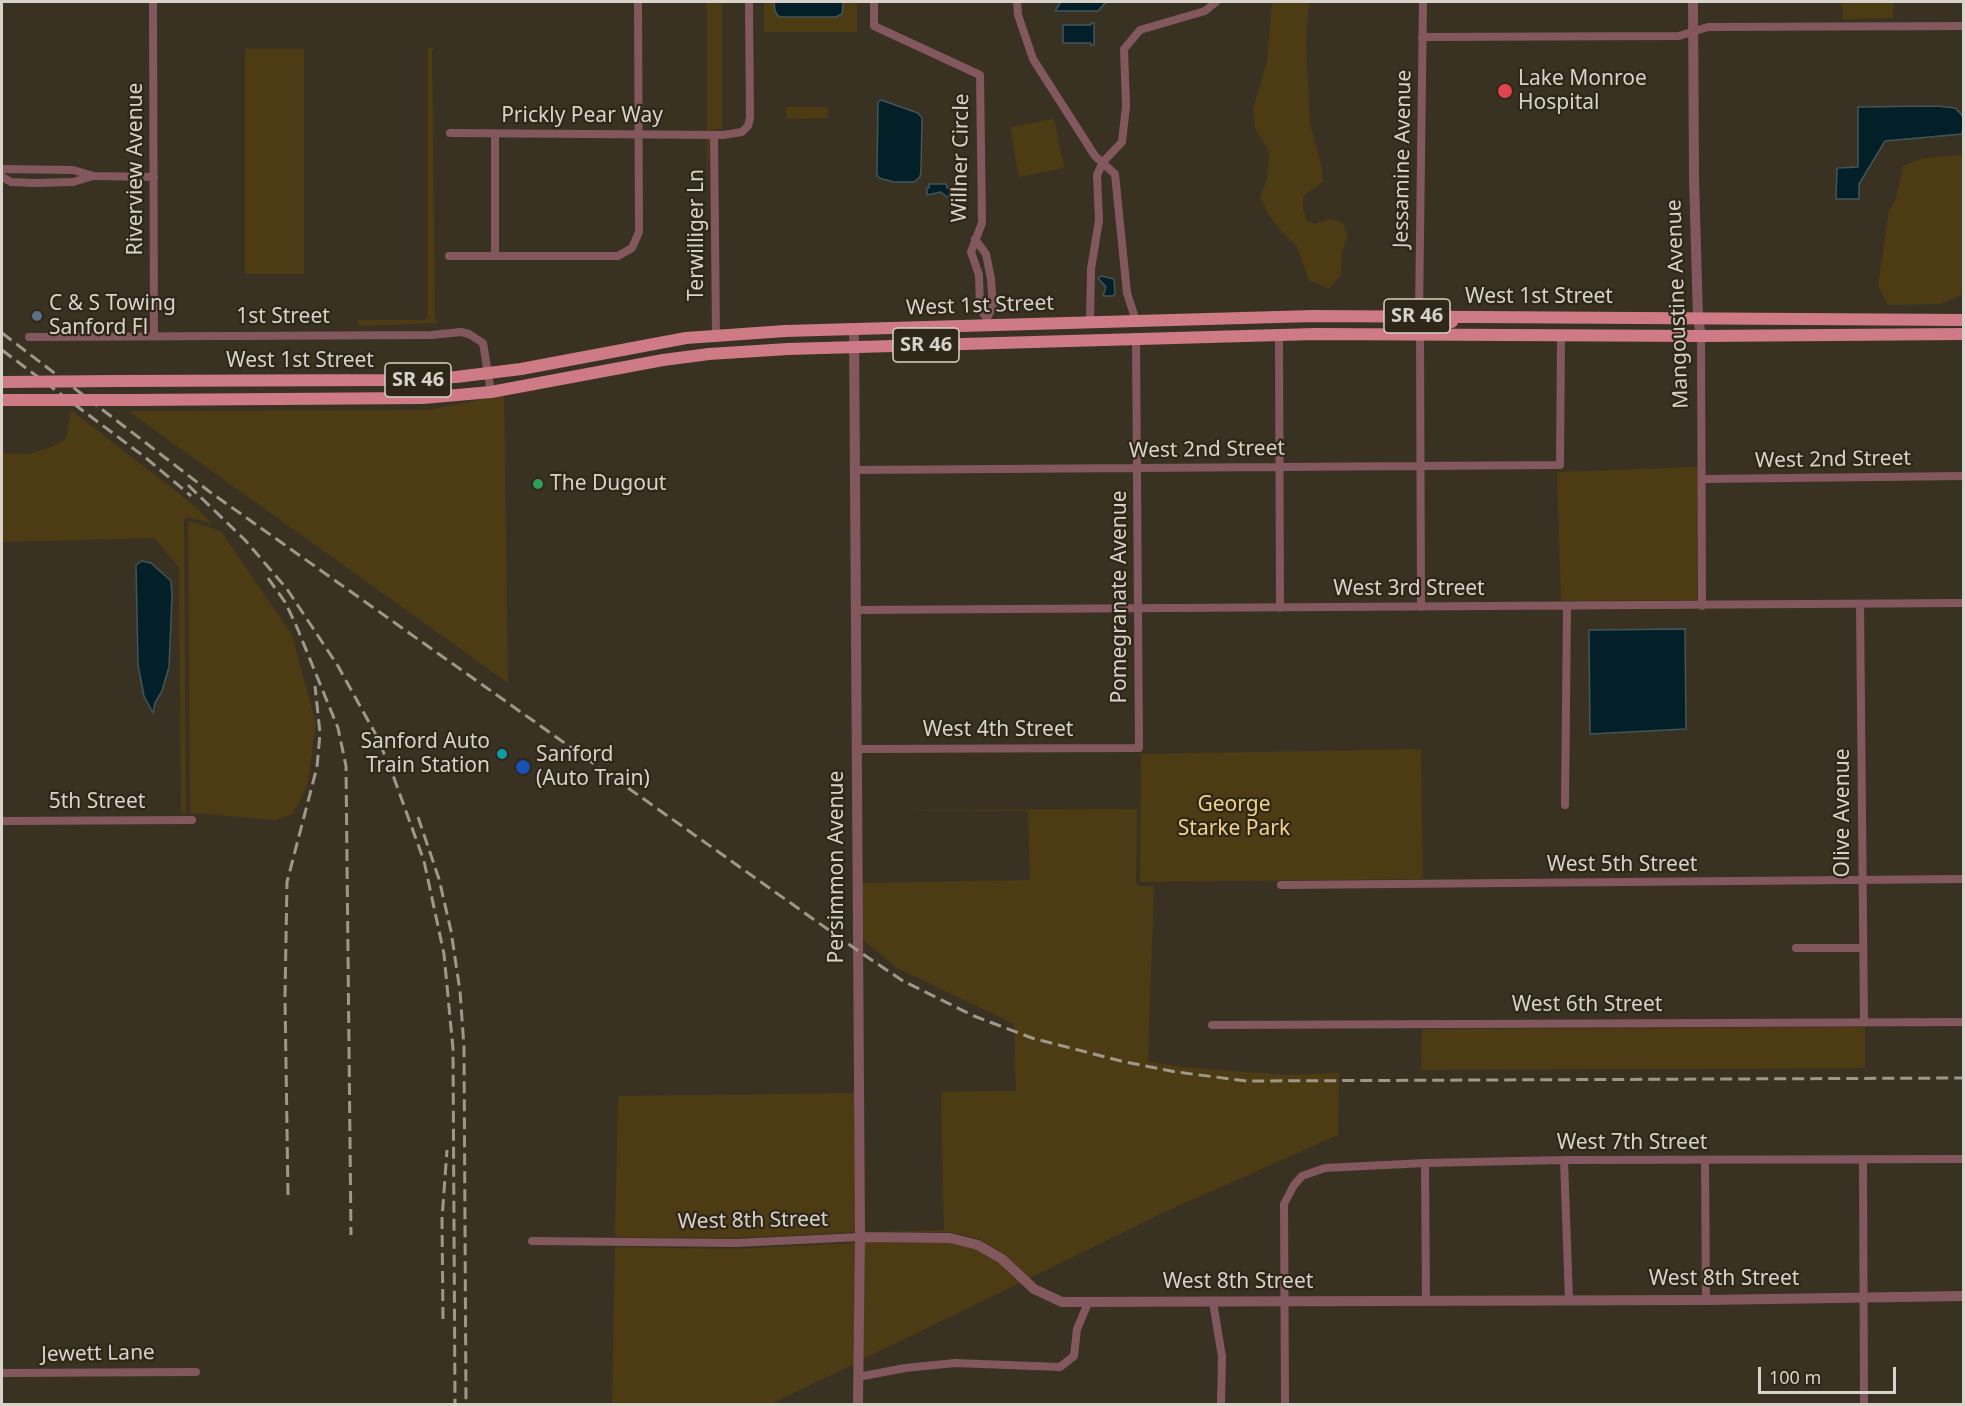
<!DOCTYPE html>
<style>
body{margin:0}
#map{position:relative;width:1965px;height:1406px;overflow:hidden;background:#393122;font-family:"Noto Sans",sans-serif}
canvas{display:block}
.frame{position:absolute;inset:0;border:3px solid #d8d3ca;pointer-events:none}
.scale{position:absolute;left:1758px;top:1367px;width:138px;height:27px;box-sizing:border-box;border:3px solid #d8d3ca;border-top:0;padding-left:8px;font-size:18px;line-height:21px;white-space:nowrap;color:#d8d3ca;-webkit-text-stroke:4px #2f2718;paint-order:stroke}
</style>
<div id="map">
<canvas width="1965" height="1406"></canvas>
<div class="frame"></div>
<div class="scale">100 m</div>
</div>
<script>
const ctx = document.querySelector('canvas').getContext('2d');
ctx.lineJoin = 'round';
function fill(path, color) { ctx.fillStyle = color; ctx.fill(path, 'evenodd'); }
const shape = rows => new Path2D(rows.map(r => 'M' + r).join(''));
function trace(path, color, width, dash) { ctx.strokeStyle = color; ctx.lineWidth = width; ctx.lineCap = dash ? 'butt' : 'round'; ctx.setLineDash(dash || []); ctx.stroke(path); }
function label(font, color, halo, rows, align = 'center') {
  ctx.font = font + ' "Noto Sans",sans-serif'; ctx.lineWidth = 4.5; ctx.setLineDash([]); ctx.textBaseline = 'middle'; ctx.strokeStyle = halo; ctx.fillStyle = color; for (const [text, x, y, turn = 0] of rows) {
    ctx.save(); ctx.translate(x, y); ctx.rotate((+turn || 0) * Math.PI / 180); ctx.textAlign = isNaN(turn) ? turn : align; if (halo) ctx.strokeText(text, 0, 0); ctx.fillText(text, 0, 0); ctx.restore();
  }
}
fill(shape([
 [707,2,722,2,722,129,710,130,707,188],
 [764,2,857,2,857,32,764,32],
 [1272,2,1309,2,1306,41,1310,124,1322,168,1323,182,1312,189,1303,197,1303,210,1307,221,1315,224,1330,219,1343,223,1348,236,1342,252,1341,275,1329,289,1309,280,1297,247,1280,230,1267,212,1260,197,1267,179,1269,152,1255,128,1253,109,1267,61],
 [1842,2,1893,2,1893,18,1843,19],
 [428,48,434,48,432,52,435,318,438,323,358,326,358,320,425,320,428,317],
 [245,49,304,49,304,274,245,274],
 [786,107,828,107,828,118,786,119],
 [1054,119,1064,168,1019,177,1010,127],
 [1963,155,1964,289,1962,295,1940,304,1888,305,1878,286,1889,210,1896,199,1903,166,1924,158],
 [504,395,508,683,128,411,427,410],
 [71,410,195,506,212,524,189,517,184,520,186,814,181,813,181,808,179,567,154,538,2,542,2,453,29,454,51,447,66,439],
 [1698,467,1697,600,1561,601,1557,472],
 [188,521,221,531,292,635,316,724,308,784,293,814,276,820,190,813],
 [1421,749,1423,879,1140,882,1141,754],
 [1137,809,1136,883,1140,886,1154,886,1148,1061,1179,1067,1288,1075,1339,1073,1338,1135,1165,1212,1030,1278,1004,1254,979,1239,950,1232,881,1232,944,1230,941,1092,1016,1091,1014,1024,897,968,862,939,861,883,1030,880,1028,811,861,810],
 [1865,1027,1865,1068,1421,1070,1422,1029],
 [854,1093,855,1232,735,1238,615,1237,618,1096],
 [865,1242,949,1243,977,1250,999,1263,1020,1283,863,1359],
 [855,1243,854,1364,771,1404,612,1404,615,1247,736,1249]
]), '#4d3b13');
const water = shape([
 [774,2,843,2,842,14,836,17,782,17,778,16,775,11,774,2],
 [1061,2,1106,2,1098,11,1055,11,1061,2],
 [1091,23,1094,23,1094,45,1091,45,1091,43,1063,43,1063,25,1091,25,1091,23],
 [881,100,918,113,922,118,921,170,920,177,914,182,894,182,879,178,877,175,878,102,881,100],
 [1937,106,1955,108,1961,114,1964,119,1962,134,1885,141,1859,184,1859,199,1836,199,1837,168,1858,167,1858,107,1937,106],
 [929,184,946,184,947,188,950,188,951,193,947,197,941,192,927,195,927,188,929,188,929,184],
 [1101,276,1114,279,1115,294,1113,296,1103,296,1106,287,1098,278,1101,276],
 [142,561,151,563,171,581,172,595,169,667,162,691,155,703,153,713,144,696,138,665,136,565,142,561],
 [1685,629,1686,729,1590,734,1589,630,1685,629]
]);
fill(water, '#031f28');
trace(water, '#435559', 1.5);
trace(shape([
 [153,2,154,336],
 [874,2,874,26,980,75,982,223,971,252,979,275,980,309,987,318],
 [1017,2,1018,15,1033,59,1095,156,1115,174,1127,293,1136,321],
 [1422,37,1679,36,1708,27,1964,26],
 [450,133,723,135,742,132,748,126,750,118,749,2],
 [714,135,716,335],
 [2,169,73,170,94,176,154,177],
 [2,177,11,182,34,183,73,182,93,176],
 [975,239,986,254,991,279,993,306,987,318,987,323],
 [449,256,618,256,632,248,639,232,638,2],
 [495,256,495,134],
 [1419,316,1423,2],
 [1090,322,1091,269,1099,220,1097,175,1103,162,1122,142,1126,106,1124,49,1140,30,1205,11,1216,2],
 [1279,334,1280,608],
 [1420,334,1421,607],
 [1701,336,1702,606],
 [29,337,431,335,461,332,469,334,483,343,491,392],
 [855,470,1560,465,1561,335],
 [1703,479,1964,476],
 [1860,604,1864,1022],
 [855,610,1964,603],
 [856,749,1139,748,1136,339],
 [1565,805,1567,606],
 [2,821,192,820],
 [1281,885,1964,879],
 [1796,948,1863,948],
 [1212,1025,1964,1022],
 [1564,1160,1569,1300],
 [1705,1160,1706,1300],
 [1863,1160,1864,1404],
 [1425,1163,1426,1301],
 [532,1241,736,1243,860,1237],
 [1213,1302,1222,1357,1221,1404],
 [2,1373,196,1372],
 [858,1377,905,1368,955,1363,1060,1367,1074,1356,1077,1329,1088,1303],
 [1285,1404,1284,1204,1294,1185,1302,1176,1325,1168,1425,1163,1564,1160,1964,1159]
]), '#82585e', 8);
trace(shape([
 [1693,2,1694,178,1698,318,1701,336],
 [854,329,860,1237,858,1404],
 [860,1237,950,1238,978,1245,1002,1259,1034,1289,1062,1302,1706,1300,1964,1296]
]), '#82585e', 10);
trace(shape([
 [1420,334,1432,325,1452,322],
 [116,381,389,380,456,377,521,369,686,338,785,331,1313,316,1964,320],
 [2,400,28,400],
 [132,400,423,398,491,392,663,360,709,354,788,349,1315,334,1701,336,1964,334]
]), '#ce7b87', 12);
trace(shape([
 [2,333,210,492,857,950,903,981,974,1016,1032,1038,1125,1062,1176,1072,1247,1081,1964,1078],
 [2,350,146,458,191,496],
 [188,485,245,540,287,589,338,666,375,733,390,767,424,861,444,954,453,1049,455,1404],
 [268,578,285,602,296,625,338,728,346,766,351,1235],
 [418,817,439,879,451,931,460,991,464,1047,466,1404],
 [288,1195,285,997,287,882,317,767,320,733,315,686],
 [443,1319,442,1219,447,1150]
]), '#9e988c', 3, [12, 6]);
trace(shape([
 [4,382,116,381],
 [28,400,132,400]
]), '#ce7b87', 12);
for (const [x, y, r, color] of [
 [1505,91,8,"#e0444e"],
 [37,316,6,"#5c6f8a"],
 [538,484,6,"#2e9e5b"],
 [502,754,6,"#0f9aa8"],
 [523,767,8,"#1a4fb4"]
]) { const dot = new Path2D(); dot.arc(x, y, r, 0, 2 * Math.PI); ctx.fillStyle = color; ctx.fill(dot); trace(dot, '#2f2718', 2); }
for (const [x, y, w] of [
 [1417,316,66],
 [926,345,66],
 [418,380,66]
]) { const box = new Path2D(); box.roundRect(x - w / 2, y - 17, w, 34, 4.5); ctx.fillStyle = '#2f2718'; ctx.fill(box); trace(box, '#d8d3ca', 1.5); }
label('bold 20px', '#d8d3ca', null, [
 ["SR 46",1417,316],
 ["SR 46",926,345],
 ["SR 46",418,380]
]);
label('21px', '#d8d3ca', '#2f2718', [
 ["Lake Monroe",1518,79],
 ["Hospital",1518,103],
 ["C & S Towing",49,304],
 ["Sanford Fl",49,328],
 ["The Dugout",550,484],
 ["Sanford Auto",490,742,"right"],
 ["Train Station",490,766,"right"],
 ["Sanford",536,755],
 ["(Auto Train)",536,779]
], 'left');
label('21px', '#d8d3ca', '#2f2718', [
 ["Prickly Pear Way",582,116],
 ["Willner Circle",961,158,-89],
 ["Jessamine Avenue",1403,159,-89],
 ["Riverview Avenue",136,169,-90],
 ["Terwilliger Ln",697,235,-90],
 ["West 1st Street",1539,297],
 ["Mangoustine Avenue",1678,304,-92],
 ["West 1st Street",980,306,-2],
 ["1st Street",283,317],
 ["West 1st Street",300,361],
 ["West 2nd Street",1207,450,-1],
 ["West 2nd Street",1833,460,-1],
 ["West 3rd Street",1409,589],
 ["Pomegranate Avenue",1120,597,-90],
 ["West 4th Street",998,730],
 ["5th Street",97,802],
 ["Olive Avenue",1843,813,-90],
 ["West 5th Street",1622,865],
 ["Persimmon Avenue",837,867,-90],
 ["West 6th Street",1587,1005],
 ["West 7th Street",1632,1143],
 ["West 8th Street",753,1221,-1],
 ["West 8th Street",1724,1279],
 ["West 8th Street",1238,1282],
 ["Jewett Lane",98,1354,-1]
]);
label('21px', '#f1d18c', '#2f2718', [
 ["George",1234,805],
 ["Starke Park",1234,829]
]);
</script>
